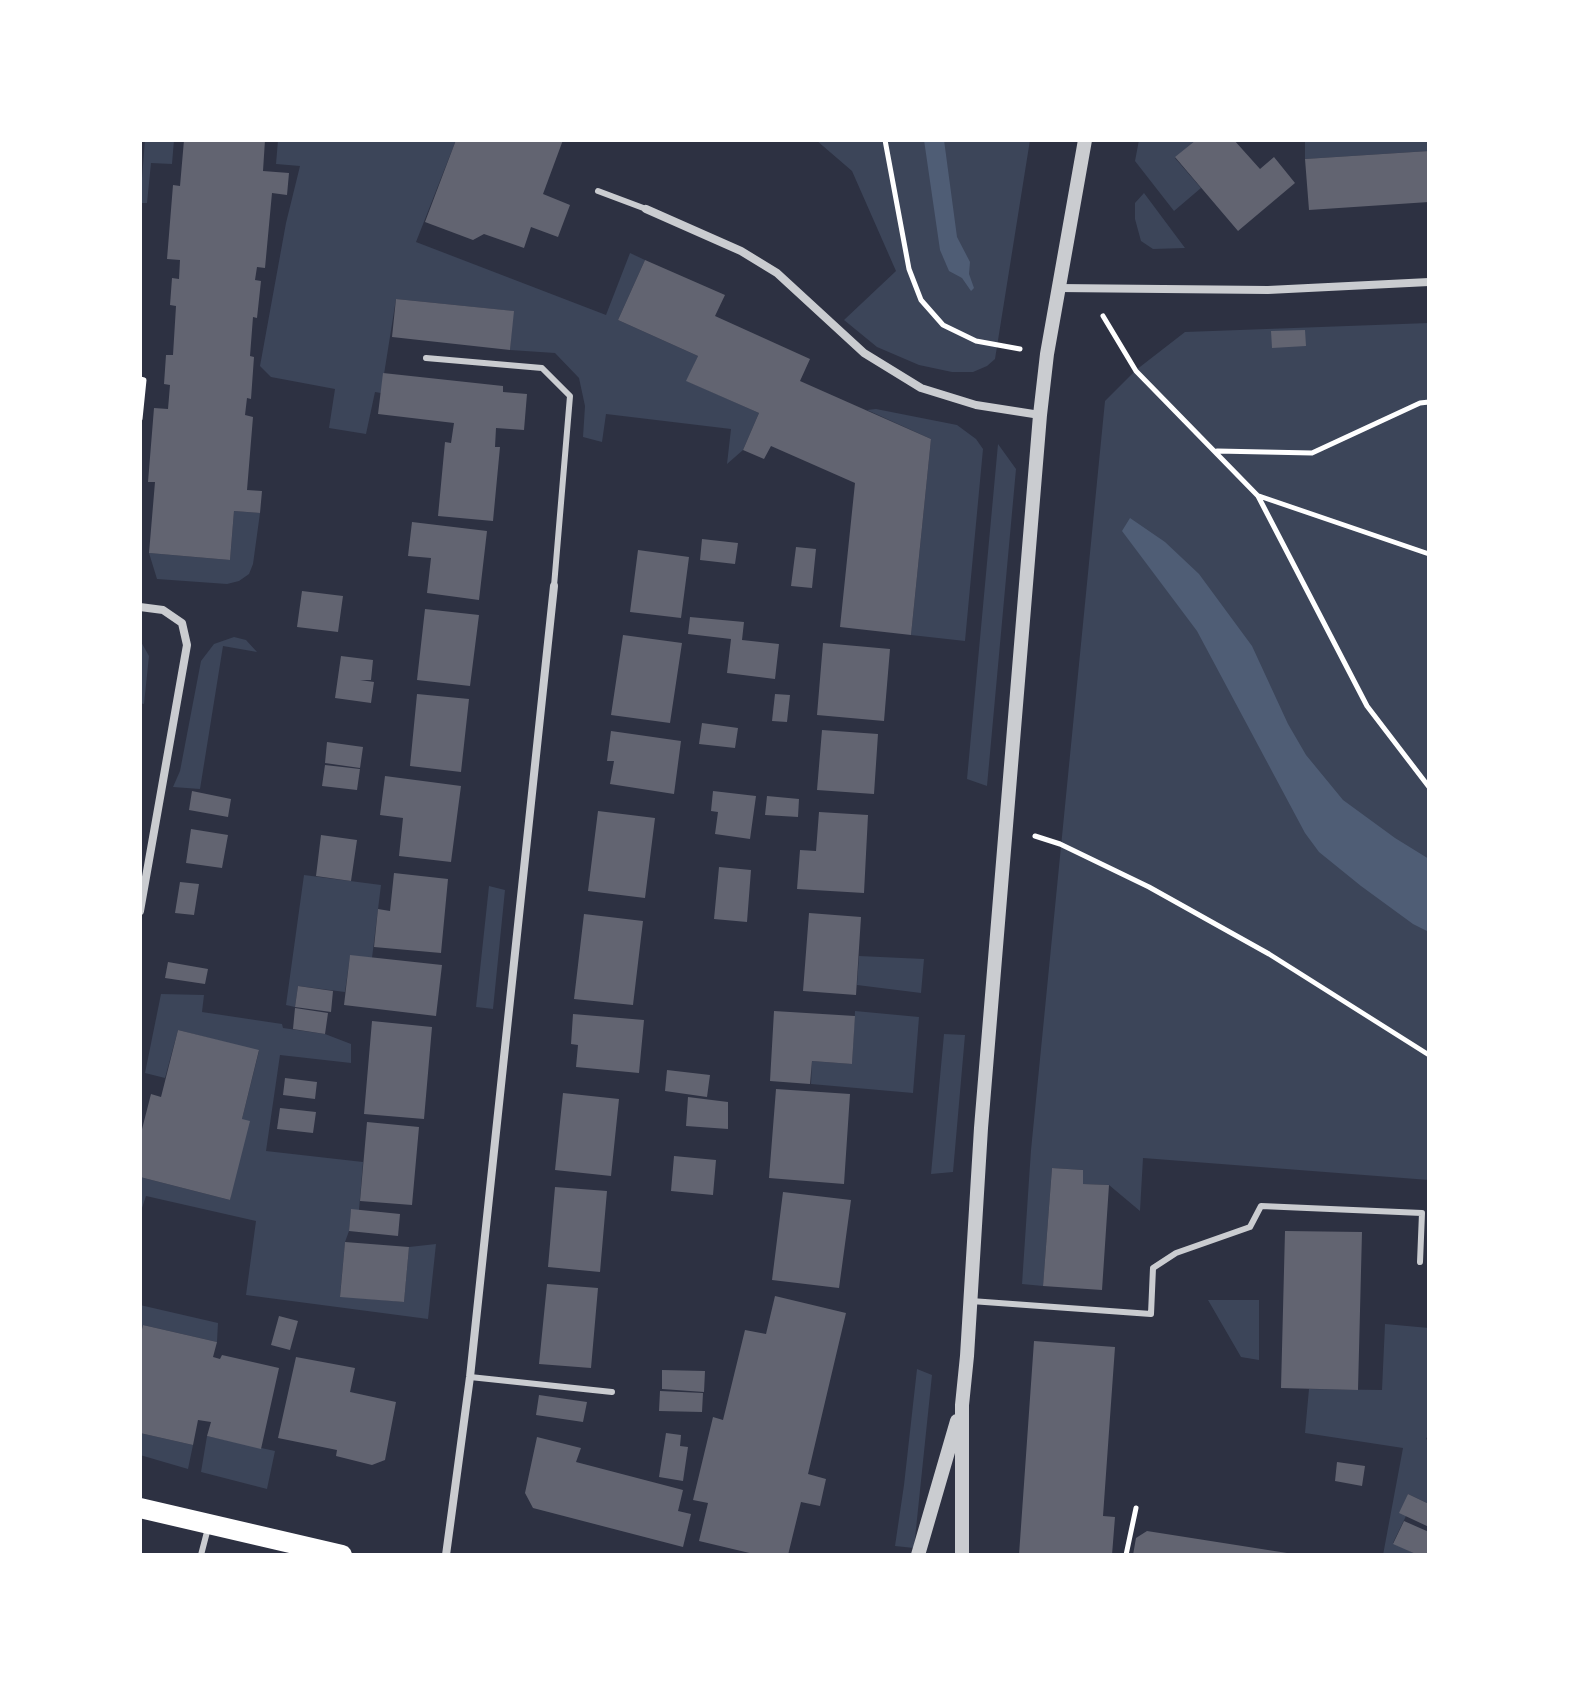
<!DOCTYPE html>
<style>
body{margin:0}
#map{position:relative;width:1569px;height:1695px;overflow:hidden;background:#2d3142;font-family:"Noto Sans",sans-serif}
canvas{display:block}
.frame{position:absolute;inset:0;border:142px solid #fff;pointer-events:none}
</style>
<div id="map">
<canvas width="1569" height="1695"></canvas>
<div class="frame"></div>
</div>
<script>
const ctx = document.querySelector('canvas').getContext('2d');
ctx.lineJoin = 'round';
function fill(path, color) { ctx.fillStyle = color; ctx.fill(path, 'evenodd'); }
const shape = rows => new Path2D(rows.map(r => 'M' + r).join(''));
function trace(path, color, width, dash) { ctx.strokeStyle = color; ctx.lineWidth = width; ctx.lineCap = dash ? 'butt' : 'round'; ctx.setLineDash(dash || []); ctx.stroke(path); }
fill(shape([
 [145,140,174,140,172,164,151,163,147,203,140,203],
 [278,140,456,140,416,242,606,315,630,253,645,260,618,320,698,356,687,381,759,413,743,450,727,464,731,429,606,414,602,442,583,437,585,406,579,378,555,353,510,350,513,311,396,299,381,393,375,392,366,434,329,428,335,389,271,377,260,366,286,223,300,166,276,164],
 [816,140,1030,140,995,359,987,366,973,372,952,372,919,365,877,347,844,320,896,271,852,171],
 [1139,140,1196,140,1175,158,1201,188,1174,211,1135,161],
 [1305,140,1337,140,1338,142,1429,140,1429,151,1305,159],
 [1144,193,1185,248,1153,249,1141,241,1135,219,1135,203],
 [1429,323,1429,1180,1143,1158,1140,1211,1109,1185,1083,1184,1083,1170,1052,1168,1043,1286,1022,1284,1031,1150,1105,401,1136,370,1185,332],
 [876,409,957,425,976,439,983,449,965,641,911,635,931,439,867,410],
 [998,444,1016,469,987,786,967,779],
 [234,511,260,513,253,564,249,574,239,581,227,584,157,579,149,553,230,560],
 [234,637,246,640,257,652,223,646,200,789,173,787,180,771,201,661,214,644],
 [140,640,149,656,144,704,140,703],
 [304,875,381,885,372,958,350,956,345,992,298,986,295,1007,286,1005],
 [489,886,505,890,493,1009,476,1007],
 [859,956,924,959,921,993,857,985],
 [161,994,204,995,202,1012,282,1024,283,1028,325,1034,351,1044,351,1063,280,1055,266,1151,363,1162,359,1210,351,1210,349,1231,345,1242,340,1296,404,1302,409,1247,436,1244,428,1319,246,1295,256,1221,146,1196,140,1214,140,1177,230,1200,242,1119,259,1051,178,1030,165,1078,145,1073],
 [855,1011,919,1017,913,1093,811,1084,812,1061,852,1064],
 [944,1034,965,1035,953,1172,931,1174],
 [1208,1300,1259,1300,1259,1360,1241,1357],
 [140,1305,218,1323,217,1342,143,1325,140,1337],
 [1385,1324,1429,1328,1429,1433,1426,1439,1429,1441,1429,1504,1408,1494,1406,1516,1393,1543,1418,1555,1383,1555,1403,1448,1305,1433,1309,1389,1382,1390],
 [917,1369,932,1375,914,1548,895,1546,904,1485],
 [140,1433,193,1445,188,1469,140,1455],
 [207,1436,275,1451,267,1489,201,1472]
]), '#3c4559');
fill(shape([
 [924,140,944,140,957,237,970,262,969,274,974,288,971,291,962,278,949,271,940,250],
 [1130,518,1165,542,1199,574,1252,646,1288,724,1306,755,1343,800,1395,838,1429,859,1429,932,1413,924,1361,886,1319,852,1305,833,1197,631,1122,531]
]), '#4f5d75');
fill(shape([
 [184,140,265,140,263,171,289,173,287,195,272,193,265,268,257,267,255,280,261,281,257,318,253,317,250,356,254,357,251,399,247,398,245,415,253,417,247,490,262,491,260,513,234,511,230,560,149,553,155,482,148,482,154,408,168,409,170,385,164,384,166,355,173,355,176,306,170,305,172,278,179,279,180,260,167,259,173,185,180,186],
 [456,140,563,140,543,194,570,205,558,237,531,227,524,248,484,234,473,240,425,222],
 [1196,140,1234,140,1260,169,1274,157,1295,183,1238,231,1175,157],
 [1429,151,1429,202,1309,210,1305,159],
 [645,260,725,295,715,316,810,359,800,381,931,439,911,635,840,627,855,483,771,446,764,459,743,450,759,413,686,381,698,356,618,320],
 [396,299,514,311,510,350,392,337],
 [1305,330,1306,346,1272,348,1271,331],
 [383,373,503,386,503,392,527,394,524,430,496,428,495,447,500,447,493,521,438,516,445,442,451,443,454,423,378,414],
 [412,522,487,531,479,600,427,593,431,558,408,556],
 [702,539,738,543,735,564,700,560],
 [796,547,816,549,812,588,791,586],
 [638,550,689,557,681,618,630,612],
 [302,591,343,596,338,632,297,627],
 [425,609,479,615,470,686,417,680],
 [690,617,744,622,742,640,779,644,775,679,727,673,731,639,688,634],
 [623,635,682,643,670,723,611,715],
 [823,643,890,649,884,721,817,715],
 [341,656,373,660,371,680,360,680,374,682,371,703,335,698],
 [417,694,469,699,461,772,410,766],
 [775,694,790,695,787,722,772,721],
 [702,723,738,728,735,748,699,744],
 [822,730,878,734,874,794,817,790],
 [611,731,681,741,674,794,610,784,614,761,607,761],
 [327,742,363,747,360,768,325,763],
 [325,765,360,769,357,790,322,786],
 [385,776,461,786,451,862,399,856,403,818,380,815],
 [192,791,231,799,228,817,189,810],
 [713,791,756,796,750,839,715,834,718,812,711,811],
 [767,796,799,799,798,817,765,815],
 [598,811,655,818,645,898,588,891],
 [819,812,868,815,864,893,797,889,800,850,816,851],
 [191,829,228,835,222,868,186,863],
 [321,835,357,840,351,881,316,876],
 [719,867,751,870,747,922,714,919],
 [394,873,448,879,441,953,374,947,378,909,390,911],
 [180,882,199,884,194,915,175,913],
 [809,913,861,917,856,995,803,991],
 [584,914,643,921,633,1005,574,999],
 [350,955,442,965,436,1016,344,1005],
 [168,962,208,969,205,984,165,978],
 [298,986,333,991,331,1012,295,1007],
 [295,1008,328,1013,325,1034,293,1029],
 [774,1011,855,1016,852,1064,812,1061,810,1084,770,1081],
 [573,1014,644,1020,639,1073,576,1067,578,1045,571,1044],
 [372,1021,432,1027,424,1119,364,1114],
 [178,1030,259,1050,242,1119,250,1121,230,1200,140,1177,140,1137,151,1094,161,1097],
 [667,1070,710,1075,707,1097,665,1091],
 [285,1078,317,1082,315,1099,283,1095],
 [776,1089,850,1094,844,1184,769,1178],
 [563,1093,619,1099,611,1176,555,1170],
 [688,1097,728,1102,728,1129,686,1126],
 [280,1108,316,1112,313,1133,277,1129],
 [367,1122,419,1127,412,1205,360,1201],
 [674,1156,716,1160,713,1195,671,1191],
 [1052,1168,1083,1170,1083,1184,1109,1185,1102,1290,1043,1286],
 [555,1187,607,1191,600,1272,548,1267],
 [783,1192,851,1200,839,1288,772,1280],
 [351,1209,400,1214,398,1236,349,1231],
 [1285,1231,1362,1232,1358,1390,1281,1388],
 [345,1242,409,1247,404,1302,340,1297],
 [547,1284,598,1288,591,1368,539,1364],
 [775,1296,846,1313,808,1474,826,1479,820,1506,801,1502,788,1555,758,1555,699,1541,708,1503,693,1500,713,1417,723,1420,745,1330,766,1334],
 [279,1316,298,1321,290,1350,271,1345],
 [143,1325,217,1342,213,1357,220,1359,222,1355,279,1368,261,1449,207,1436,211,1422,198,1420,193,1445,140,1433,140,1337],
 [1034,1341,1115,1347,1103,1516,1115,1517,1112,1555,1019,1555],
 [296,1357,355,1368,350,1392,396,1402,385,1460,372,1465,336,1456,337,1450,278,1438],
 [662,1370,705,1371,704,1392,662,1389],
 [660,1391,703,1393,702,1412,659,1411],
 [539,1395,587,1402,583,1422,536,1415],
 [666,1433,681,1435,680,1446,688,1447,683,1481,659,1477],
 [537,1437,581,1448,576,1462,683,1490,678,1511,691,1514,683,1547,533,1508,525,1493],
 [1337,1462,1365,1466,1362,1486,1335,1481],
 [1408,1494,1429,1504,1429,1527,1399,1513],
 [1404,1521,1429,1532,1428,1555,1418,1555,1393,1544],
 [1147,1531,1287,1553,1287,1555,1133,1555,1136,1538]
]), '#626471');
trace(shape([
 [885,140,909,269,921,300,943,325,976,341,1020,349],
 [1103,316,1136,371,1258,496,1367,706,1429,787],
 [140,379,144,380,140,419],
 [1217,451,1312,453,1420,403,1429,402],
 [1259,496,1429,554],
 [1035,836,1060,844,1149,887,1269,954,1429,1055],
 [1126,1555,1136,1508]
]), '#fff', 5);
trace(shape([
 [598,191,646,209],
 [426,358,542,368,570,396,554,586],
 [971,1301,1151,1314,1153,1268,1176,1253,1250,1227,1261,1206,1422,1213,1420,1262],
 [470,1377,612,1392],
 [201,1555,208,1528]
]), '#caccd0', 6);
trace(shape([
 [646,209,741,251,777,273,864,353,921,388,976,405,1040,415],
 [1058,288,1268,290,1429,282],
 [140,607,163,610,182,623,187,645,140,911],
 [446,1555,470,1377,554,586]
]), '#caccd0', 8);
trace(shape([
 [918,1555,957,1421],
 [962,1555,962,1405,967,1356,981,1128,1040,415,1047,354,1085,140]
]), '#caccd0', 14);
trace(shape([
 [140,1508,342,1555]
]), '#fff', 20);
</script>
